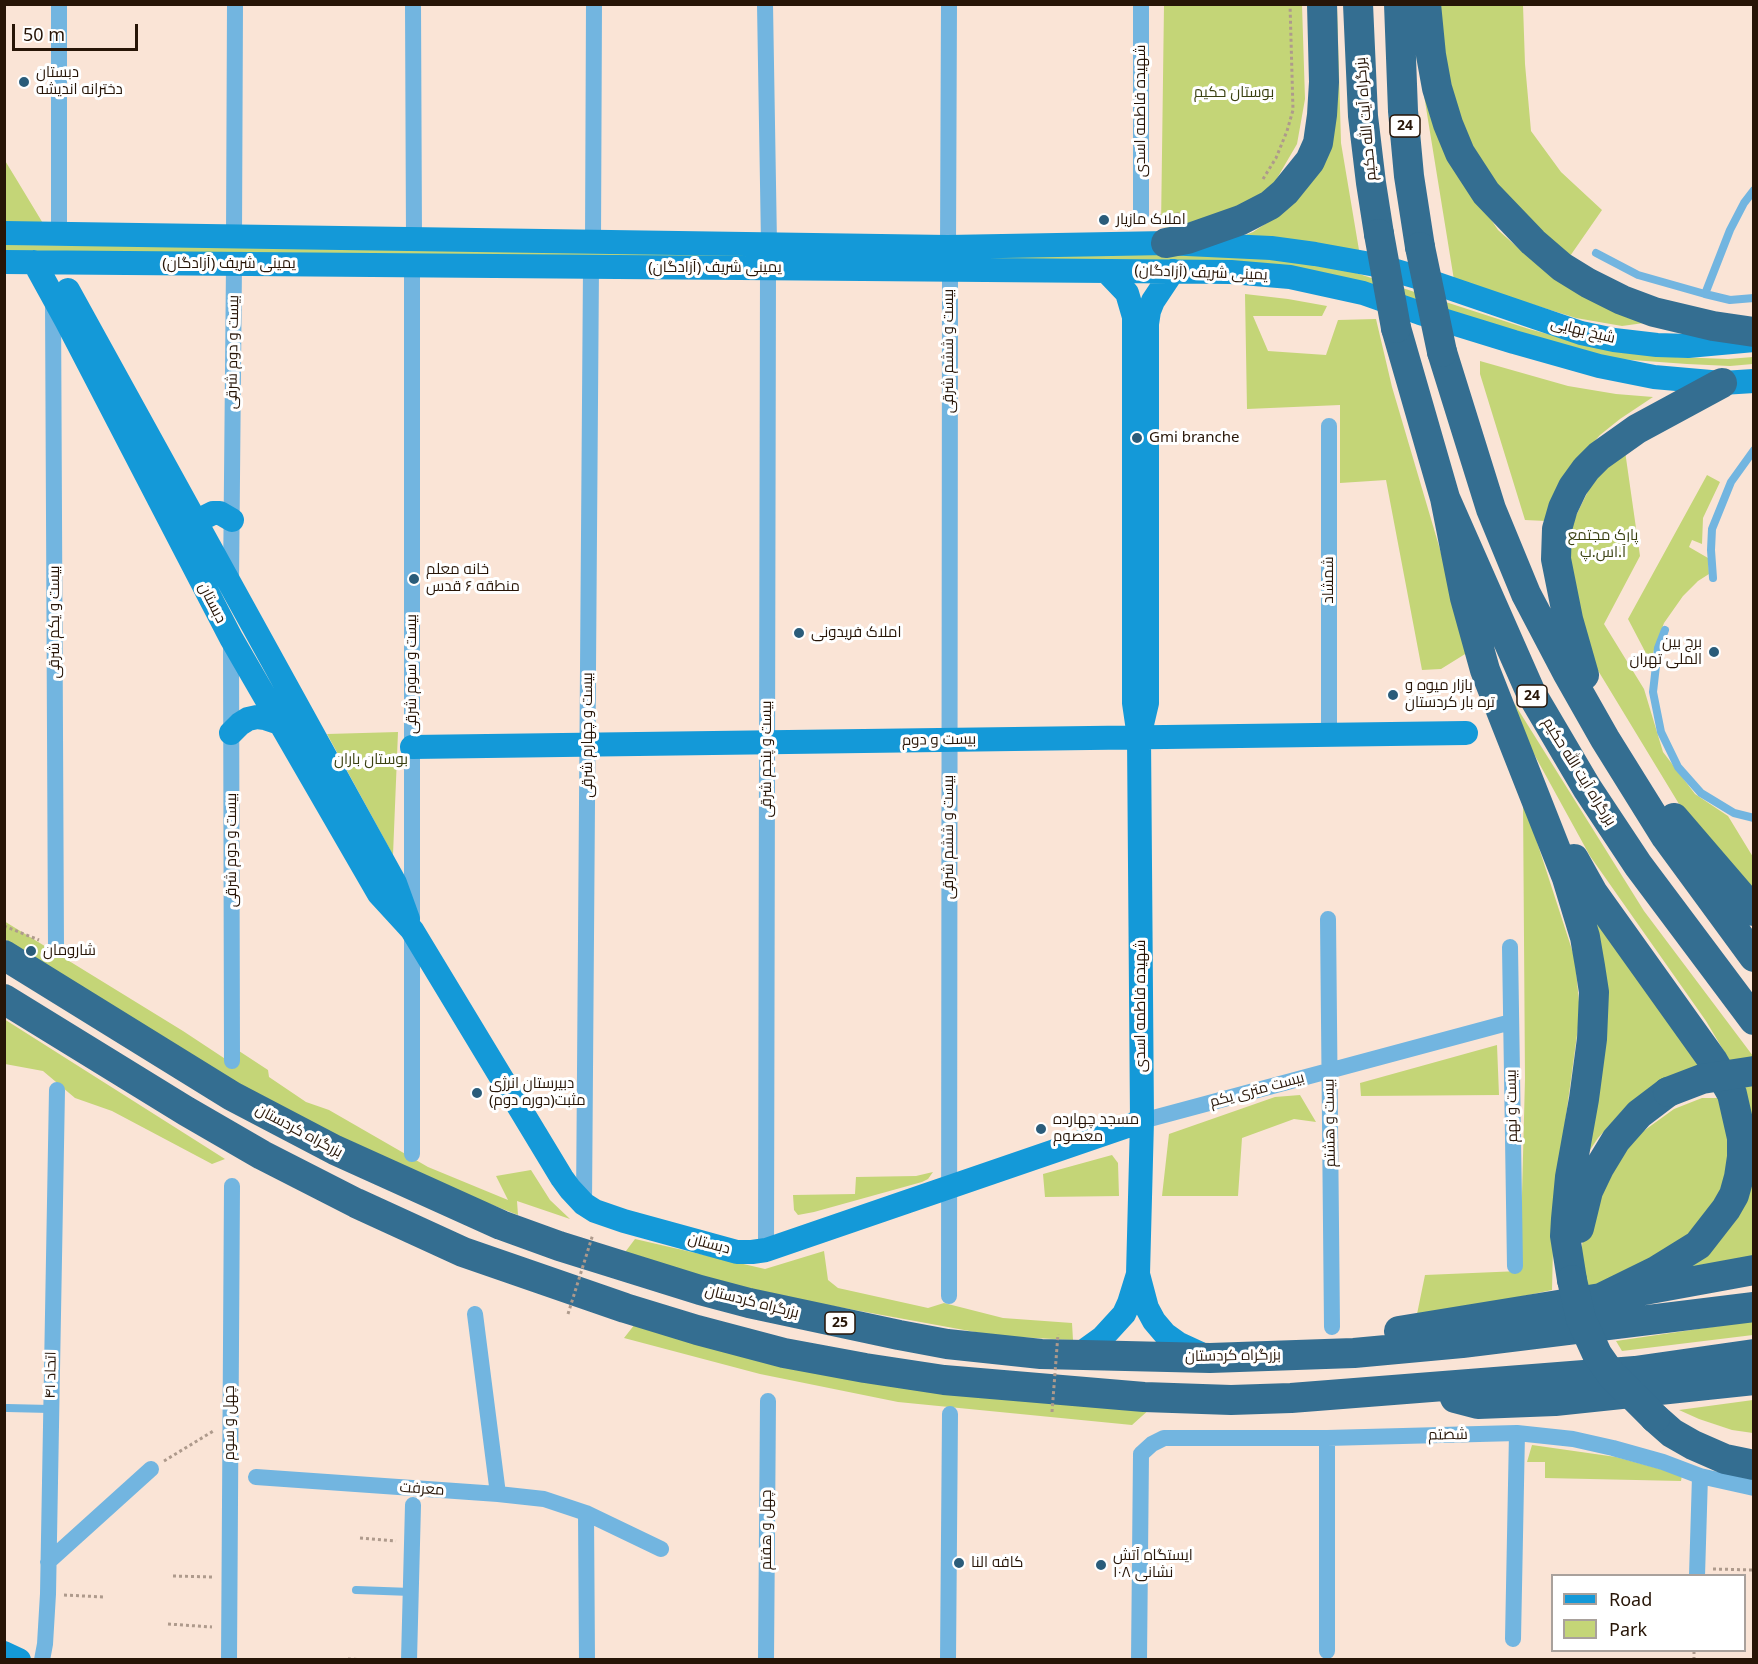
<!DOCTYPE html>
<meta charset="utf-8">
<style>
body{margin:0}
#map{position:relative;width:1758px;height:1664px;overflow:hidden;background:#fae4d6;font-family:"Noto Sans",sans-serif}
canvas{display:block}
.frame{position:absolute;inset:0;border:6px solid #271507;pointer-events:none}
.legend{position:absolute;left:1551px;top:1574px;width:195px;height:78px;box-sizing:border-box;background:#fff;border:2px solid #a9a19c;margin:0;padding:8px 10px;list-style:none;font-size:18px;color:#271507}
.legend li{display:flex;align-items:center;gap:12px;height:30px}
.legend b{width:30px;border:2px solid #a9a19c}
.scale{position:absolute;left:12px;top:24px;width:126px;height:27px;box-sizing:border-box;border:3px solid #271507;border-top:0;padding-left:8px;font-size:18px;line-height:21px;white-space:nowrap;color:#271507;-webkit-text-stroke:4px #fff;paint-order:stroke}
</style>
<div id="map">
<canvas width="1758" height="1664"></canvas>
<div class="frame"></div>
<ul class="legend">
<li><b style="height:8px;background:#1499d8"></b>Road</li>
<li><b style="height:16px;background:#c4d577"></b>Park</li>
</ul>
<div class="scale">50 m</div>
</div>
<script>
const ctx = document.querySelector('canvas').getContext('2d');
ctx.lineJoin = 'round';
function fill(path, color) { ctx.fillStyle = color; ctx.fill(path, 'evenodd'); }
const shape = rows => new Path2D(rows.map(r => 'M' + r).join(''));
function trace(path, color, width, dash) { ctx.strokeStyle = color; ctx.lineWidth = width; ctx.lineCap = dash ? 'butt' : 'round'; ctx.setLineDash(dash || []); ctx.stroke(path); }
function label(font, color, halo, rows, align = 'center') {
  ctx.font = font + ' "Noto Sans",Cairo,sans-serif'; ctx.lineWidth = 6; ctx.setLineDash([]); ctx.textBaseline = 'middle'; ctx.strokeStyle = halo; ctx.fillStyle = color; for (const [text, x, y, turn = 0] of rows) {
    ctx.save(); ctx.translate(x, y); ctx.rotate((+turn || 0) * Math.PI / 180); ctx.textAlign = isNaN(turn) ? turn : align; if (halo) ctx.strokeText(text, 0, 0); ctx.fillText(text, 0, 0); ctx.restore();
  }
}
fill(shape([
 [1164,5,1302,5,1305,99,1297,144,1269,192,1193,229,1161,227],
 [1328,5,1337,5,1341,143,1360,256,1236,239,1253,232,1279,215,1299,195],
 [1435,5,1523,5,1525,64,1531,131,1561,172,1602,210,1568,259,1507,205,1463,129,1442,70],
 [1423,89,1478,200,1498,230,1525,254,1651,322,1622,326,1576,318,1454,280],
 [4,159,15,177,44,225,5,223],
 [5,245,1176,253,1264,257,1353,272,1529,329,1581,343,1675,357,1728,359,1753,357,1753,364,1730,366,1687,364,1618,359,1541,340,1351,279,5,252],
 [1245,294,1288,299,1327,306,1322,316,1253,316,1268,351,1326,355,1338,320,1376,319,1392,387,1470,651,1441,669,1422,670,1386,480,1340,483,1340,405,1247,409],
 [1480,361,1568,386,1616,394,1653,397,1620,419,1600,435,1573,465,1546,521,1525,520,1480,374],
 [1625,451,1640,556,1604,624,1644,689,1663,752,1695,794,1728,816,1753,857,1753,890,1696,832,1588,654,1566,536,1596,475],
 [1707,475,1720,482,1703,518,1702,544,1692,540,1689,547,1708,558,1709,574,1698,581,1683,596,1664,623,1650,661,1628,619],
 [1514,703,1644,911,1753,1056,1753,1259,1701,1270,1682,1267,1729,1223,1731,1063,1706,1021,1590,856,1523,734],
 [398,732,393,855,327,734],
 [1523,799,1575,959,1580,1013,1554,1204,1552,1290,1416,1319,1425,1275,1520,1271,1525,1079],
 [1595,918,1709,1062,1624,1109,1598,1138,1578,1168],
 [4,921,183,1031,236,1066,239,1051,268,1070,269,1077,306,1102,329,1110,428,1167,508,1200,496,1176,531,1170,550,1200,570,1219,517,1201,518,1215,393,1166,258,1096,5,939],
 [4,1019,225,1159,212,1164,112,1111,75,1098,43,1071,5,1064],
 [1497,1045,1499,1095,1361,1096,1360,1083],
 [1300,1095,1316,1122,1294,1119,1242,1138,1238,1196,1162,1196,1169,1134,1275,1097],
 [1702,1098,1724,1098,1733,1149,1710,1224,1585,1298,1581,1254,1585,1222,1615,1159,1638,1135,1674,1109],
 [1112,1155,1118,1163,1119,1196,1045,1197,1043,1174],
 [933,1172,928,1179,922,1182,814,1212,798,1215,794,1210,793,1195,855,1194,856,1177,916,1176],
 [635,1239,765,1269,824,1251,828,1280,838,1288,928,1308,944,1303,1003,1318,1072,1323,1073,1340,997,1336,767,1294,623,1255],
 [1753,1321,1753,1335,1622,1351,1616,1341],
 [635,1324,1151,1408,1132,1425,898,1402,760,1374,624,1338],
 [1753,1400,1753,1433,1732,1430,1699,1419,1679,1410],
 [1532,1445,1616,1457,1682,1475,1681,1481,1545,1478,1545,1462,1527,1462]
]), '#c4d577');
trace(shape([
 [1263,179,1276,158,1287,131,1293,110,1290,4],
 [1158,216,1187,213],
 [4,926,39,940],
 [164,1461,215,1430],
 [360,1538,396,1541],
 [1713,1569,1754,1570],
 [173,1576,213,1577],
 [64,1595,104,1597],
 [168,1624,212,1627],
 [348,1659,370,1660],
 [1694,1660,1694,1650]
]), '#ae9a8c', 3, [3, 3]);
trace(shape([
 [1596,253,1638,275,1705,294,1730,230,1744,203,1754,190],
 [1705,294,1730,300,1754,298],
 [1713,578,1711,550,1712,529,1731,482,1754,450],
 [1665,630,1658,648,1653,692,1661,732,1678,767,1701,793,1734,813,1754,818],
 [7,1408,50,1409],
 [356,1590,411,1592]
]), '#72b5e0', 8);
trace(shape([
 [59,4,59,234],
 [413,4,414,239],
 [765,4,769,244],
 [1141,217,1141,4],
 [234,236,235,4],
 [593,242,594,4],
 [948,247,949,4],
 [53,300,56,947],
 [1329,426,1329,735],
 [231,584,234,264],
 [231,639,232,1061],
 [1328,919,1332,1327],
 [1510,947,1515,1266],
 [1142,1121,1511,1022],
 [412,1154,412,265],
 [584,1204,591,267],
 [766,1250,768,268],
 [949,1296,950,270],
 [475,1314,498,1494],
 [1327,1438,1327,1651],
 [256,1477,498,1494,544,1499,586,1513,661,1549],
 [586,1513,587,1660],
 [48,1562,151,1469],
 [1697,1576,1700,1476],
 [1513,1639,1517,1433],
 [42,1660,45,1644,48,1594,57,1090],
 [229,1660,232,1186],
 [409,1660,413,1505],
 [766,1660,768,1401],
 [948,1660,950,1414],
 [1139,1660,1141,1454,1152,1444,1164,1438,1327,1438,1517,1433,1573,1439,1613,1448,1663,1462,1700,1476,1754,1488]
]), '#72b5e0', 16);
trace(shape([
 [4,233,948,247,1166,243,1271,248,1315,254,1376,265,1420,278,1581,333,1614,340,1657,345,1688,346,1754,340],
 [4,262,1231,272,1290,277,1363,293,1420,313,1514,342,1599,366,1654,377,1722,383,1754,381],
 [34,262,67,322,231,638,379,894,412,930,562,1178,570,1189,584,1204,595,1211,624,1221,737,1252,752,1252,766,1250,1142,1121],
 [1106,271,1127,293,1134,317,1134,703,1139,737,1147,703,1147,324,1149,311,1153,301,1173,271],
 [68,290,395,883,408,919],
 [200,529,200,523,203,518,213,513,220,513,232,520],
 [231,733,240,724,248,719,257,717,265,718,280,723],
 [412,747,1466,733],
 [1138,1274,1142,1121,1139,737],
 [1077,1356,1102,1338,1124,1314,1129,1303,1138,1274,1147,1308,1154,1321,1165,1334,1179,1344,1205,1356],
 [4,1653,19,1660]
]), '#1499d8', 24);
trace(shape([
 [1358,4,1363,116,1371,183,1379,234],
 [1399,4,1403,111,1409,176,1420,247],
 [1426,4,1431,55,1437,88,1448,124,1460,153,1486,193,1533,242,1562,267,1588,283,1622,300,1654,312,1713,326,1754,332],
 [1166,243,1187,239,1241,220,1270,205,1285,192,1310,161,1318,143,1322,115,1324,82,1322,4],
 [1396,328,1445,498,1531,693,1587,788,1638,865,1754,1020],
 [1442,352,1491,509,1526,594,1567,672,1605,739,1666,837,1754,957],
 [1445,498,1465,598,1485,670,1567,878,1585,937,1590,966,1594,992,1592,1039,1584,1099,1570,1177,1566,1219,1565,1236,1572,1280],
 [1584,675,1568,619,1556,559,1557,529,1563,508,1573,487,1586,469,1599,456,1637,429,1722,383],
 [1674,818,1754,911],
 [1574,859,1593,893,1713,1061,1732,1094,1742,1138,1742,1157,1739,1177,1734,1195,1726,1209,1698,1245,1656,1271,1601,1298],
 [4,955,232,1096,335,1150,501,1225,559,1246,700,1290,749,1303,899,1335,947,1344,1041,1354,1210,1358,1354,1353,1462,1343,1754,1307],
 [4,999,186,1111,262,1155,356,1203,463,1252,625,1308,697,1330,784,1353,865,1368,944,1380,1144,1397,1231,1400,1291,1398,1635,1371,1754,1354],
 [1579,1228,1588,1191,1599,1168,1616,1140,1639,1114,1668,1092],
 [1399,1331,1601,1298,1754,1270],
 [1455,1398,1478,1404,1555,1401,1754,1380],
 [1655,1418,1672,1433,1693,1445,1725,1459,1754,1465]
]), '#346e91', 30);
trace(shape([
 [568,1314,593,1234],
 [1052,1412,1058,1334]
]), '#ae9a8c', 3, [3, 3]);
trace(shape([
 [1379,234,1396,328],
 [1420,247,1442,352],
 [1668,1092,1702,1079,1754,1071],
 [1572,1280,1581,1319,1597,1354,1611,1374,1655,1418]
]), '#346e91', 30);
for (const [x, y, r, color] of [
 [24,82,6,"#2a5c7a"],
 [1104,220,6,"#2a5c7a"],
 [1137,438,6,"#2a5c7a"],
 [414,579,6,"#2a5c7a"],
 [799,633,6,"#2a5c7a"],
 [1714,652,6,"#2a5c7a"],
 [1393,695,6,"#2a5c7a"],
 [31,951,6,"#2a5c7a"],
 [477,1093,6,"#2a5c7a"],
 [1041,1129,6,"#2a5c7a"],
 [959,1563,6,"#2a5c7a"],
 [1101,1565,6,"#2a5c7a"]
]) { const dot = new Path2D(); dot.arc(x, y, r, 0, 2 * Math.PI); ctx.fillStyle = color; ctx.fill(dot); trace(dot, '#fff', 2); }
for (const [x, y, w] of [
 [1405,126,30],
 [1532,696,30],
 [840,1323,30]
]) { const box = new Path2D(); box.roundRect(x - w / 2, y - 11, w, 22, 4.5); ctx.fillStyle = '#fff'; ctx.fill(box); trace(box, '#271507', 1.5); }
label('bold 14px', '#271507', null, [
 ["24",1405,126],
 ["24",1532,696],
 ["25",840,1323]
]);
label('15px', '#271507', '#fff', [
 ["دبستان",36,73],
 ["دخترانه اندیشه",36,90],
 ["املاک مازیار",1116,220],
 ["Gmi branche",1149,438],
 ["خانه معلم",426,570],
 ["منطقه ۶ قدس",426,587],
 ["املاک فریدونی",811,633],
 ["برج بین",1702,643,"right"],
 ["الملی تهران",1702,660,"right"],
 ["بازار میوه و",1405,686],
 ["تره بار کردستان",1405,703],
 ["شارومان",43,951],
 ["دبیرستان انرژی",489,1084],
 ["مثبت(دوره دوم)",489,1101],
 ["مسجد چهارده",1053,1120],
 ["معصوم",1053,1137],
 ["ایستگاه آتش",1113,1556],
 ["نشانی ۱۰۸",1113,1573],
 ["کافه النا",971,1563]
], 'left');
label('15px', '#3a4111', '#fff', [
 ["بوستان حکیم",1234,93],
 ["پارک مجتمع",1603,536],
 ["آ.اس.پ",1603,553],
 ["بوستان باران",371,760]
]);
label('15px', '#271507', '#fff', [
 ["شهیده فاطمه اسدی",1141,111,-90],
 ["بزرگراه آیت الله حکیم",1366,119,-95],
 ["یمینی شریف (آزادگان)",229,264],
 ["یمینی شریف (آزادگان)",715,268],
 ["یمینی شریف (آزادگان)",1201,273,2],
 ["شیخ بهایی",1583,331,14],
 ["بیست و ششم شرقی",949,351,-90],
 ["بیست و دوم شرقی",233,352,-89],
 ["شمشاد",1329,580,-90],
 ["دبستان",212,603,63],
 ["بیست و یکم شرقی",55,622,-90],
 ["بیست و سوم شرقی",412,674,-90],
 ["بیست و چهارم شرقی",588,735,-90],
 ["بیست و دوم",939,740,-1],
 ["بیست و پنجم شرقی",767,759,-90],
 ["بزرگراه آیت الله حکیم",1579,772,58],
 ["بیست و ششم شرقی",949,837,-90],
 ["بیست و دوم شرقی",232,850,-90],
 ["شهیده فاطمه اسدی",1141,1006,-90],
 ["بیست متری یکم",1257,1090,-15],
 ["بیست و نهم",1512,1106,-91],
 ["بیست و هشتم",1330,1123,-91],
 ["بزرگراه کردستان",299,1131,28],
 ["دبستان",709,1244,15],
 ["بزرگراه کردستان",752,1302,14],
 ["بزرگراه کردستان",1233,1356,-1],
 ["اتحاد ۴۱",51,1375,-89],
 ["چهل و سوم",230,1423,-90],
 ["شصتم",1448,1435,-1],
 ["معرفت",422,1489,4],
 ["چهل و هفتم",767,1530,-90]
]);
</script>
